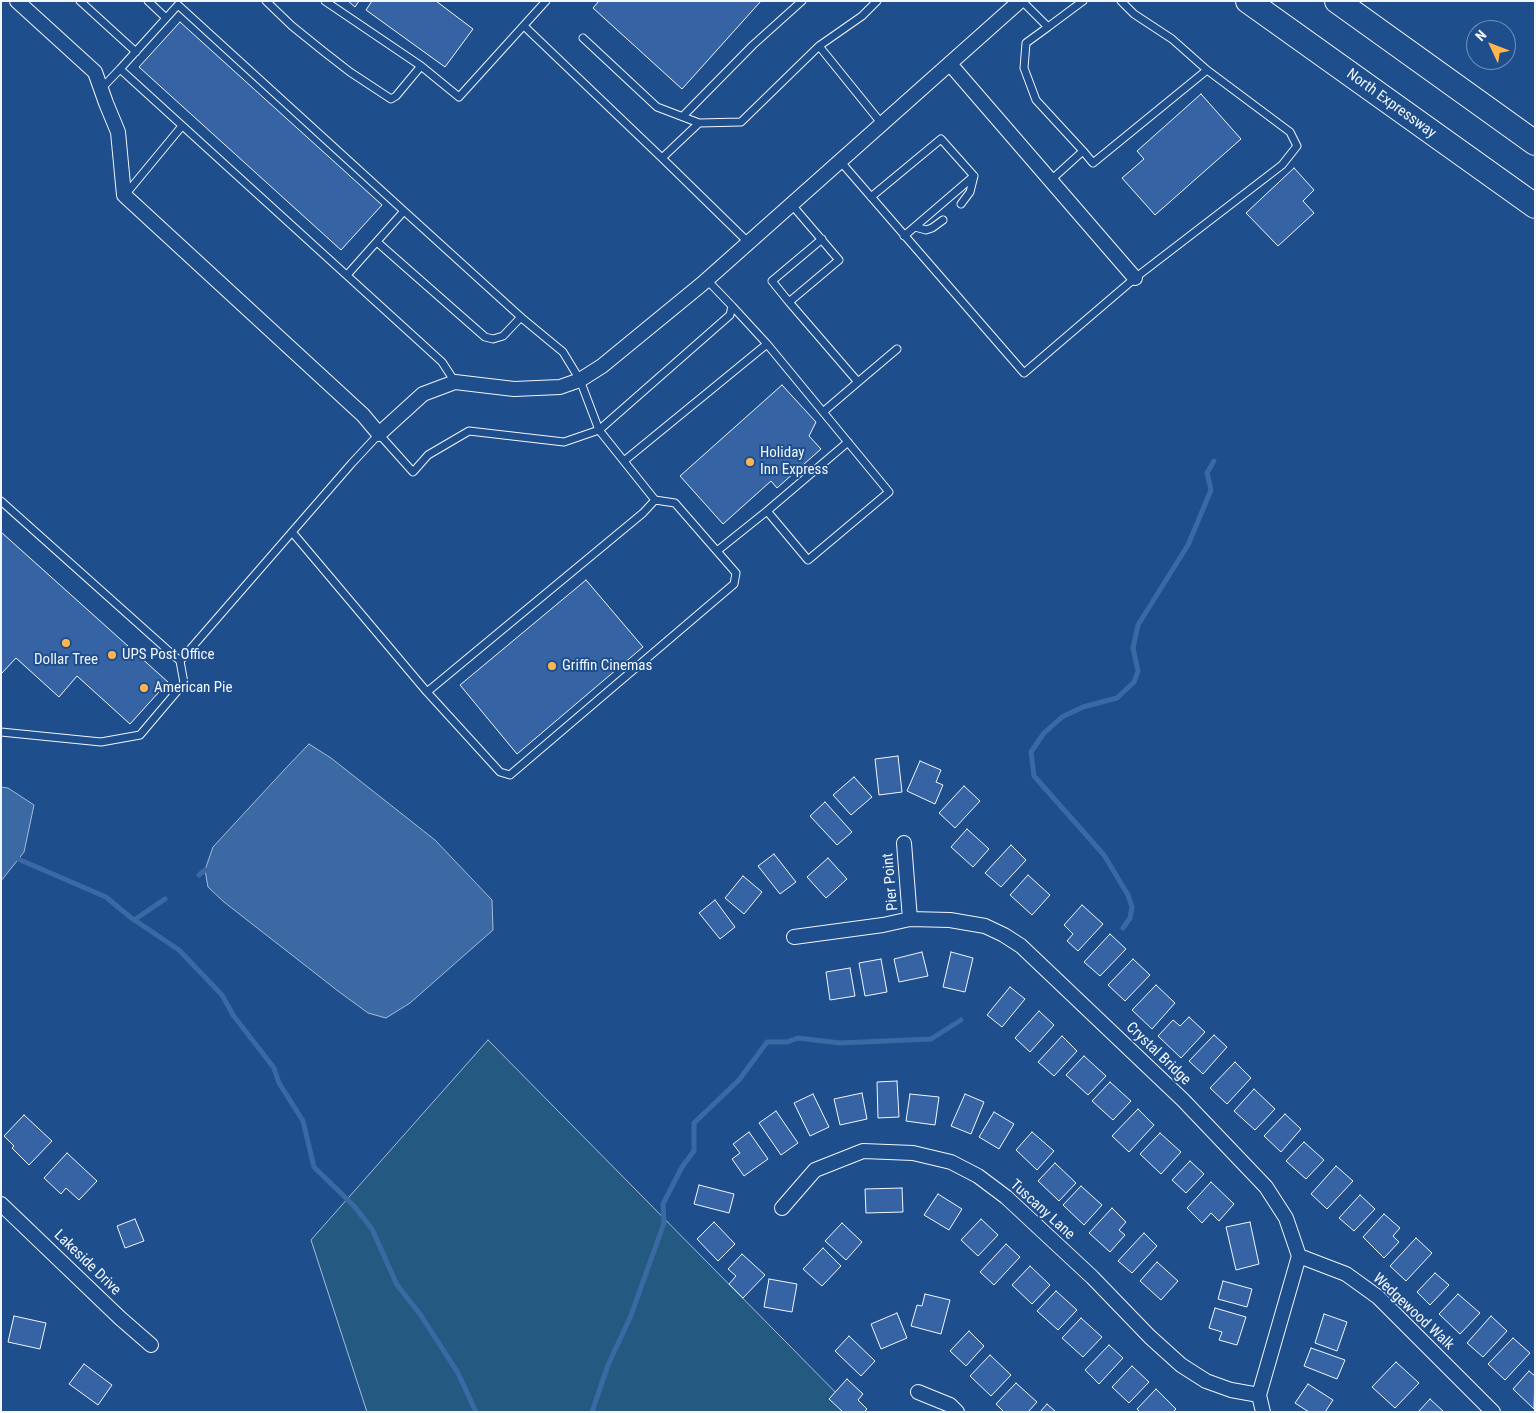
<!DOCTYPE html>
<style>
body{margin:0}
#map{position:relative;width:1536px;height:1413px;overflow:hidden;background:#1f4e8c;font-family:"Roboto Condensed",sans-serif}
canvas{display:block}
.frame{position:absolute;inset:0;border:2px solid #f2f6ff;pointer-events:none}
.north{position:absolute;left:1466px;top:20px;width:50px;height:50px;box-sizing:border-box;background:#1f4e8c;border:1px solid #7391ba;border-radius:50%;rotate:313deg;font-size:14px;font-weight:700;line-height:20px;text-align:center;color:#f2f6ff}
.north::after{content:'';display:block;margin:auto;width:18px;height:22px;background:#ffb74d;clip-path:polygon(50% 0,100% 100%,50% 72%,0 100%)}
</style>
<div id="map">
<canvas width="1536" height="1413"></canvas>
<div class="frame"></div>
<div class="north">N</div>
</div>
<script>
const ctx = document.querySelector('canvas').getContext('2d');
ctx.lineJoin = 'round';
function fill(path, color) { ctx.fillStyle = color; ctx.fill(path, 'evenodd'); }
const shape = rows => new Path2D(rows.map(r => 'M' + r).join(''));
function trace(path, color, width, dash) { ctx.strokeStyle = color; ctx.lineWidth = width; ctx.lineCap = dash ? 'butt' : 'round'; ctx.setLineDash(dash || []); ctx.stroke(path); }
function label(font, color, halo, rows, align = 'center') {
  ctx.font = font + ' "Roboto Condensed",sans-serif'; ctx.lineWidth = 4; ctx.setLineDash([]); ctx.textBaseline = 'middle'; ctx.strokeStyle = halo; ctx.fillStyle = color; for (const [text, x, y, turn = 0] of rows) {
    ctx.save(); ctx.translate(x, y); ctx.rotate((+turn || 0) * Math.PI / 180); ctx.textAlign = isNaN(turn) ? turn : align; if (halo) ctx.strokeText(text, 0, 0); ctx.fillText(text, 0, 0); ctx.restore();
  }
}
const green = shape([
 [488,1040,855,1412,367,1412,311,1240,488,1040]
]);
fill(green, '#245a82');
trace(green, '#a8bbd7', 1);
const water = shape([
 [309,744,331,758,435,840,492,900,493,930,410,1003,386,1018,368,1013,338,991,224,902,208,887,205,870,213,847,285,769,309,744],
 [1,787,8,788,34,805,24,852,1,881,1,787]
]);
fill(water, '#3b69a3');
trace(water, '#a8bbd7', 1);
trace(shape([
 [18,859,106,897,130,917,179,950,222,995,233,1015,274,1068,279,1083,303,1121,314,1167,354,1206,372,1229,397,1285,420,1314,458,1373,476,1412],
 [199,875,205,870],
 [134,920,165,899],
 [1123,928,1130,918,1132,907,1128,895,1104,855,1034,776,1031,752,1044,733,1062,717,1083,707,1117,698,1134,682,1138,671,1133,648,1138,625,1188,545,1211,490,1207,473,1214,461],
 [592,1412,608,1365,630,1318,664,1223,663,1204,682,1167,694,1151,694,1123,739,1080,767,1042,787,1042,798,1038,840,1043,931,1039,961,1020]
]), '#3b69a3', 5);
const building = shape([
 [348,1,359,1,355,7,348,1],
 [372,1,436,1,473,29,445,67,366,10,372,1],
 [599,1,761,1,682,89,593,8,599,1],
 [180,22,382,205,341,250,139,67,180,22],
 [1201,94,1241,139,1155,215,1122,178,1144,159,1137,151,1201,94],
 [1294,168,1314,190,1303,201,1314,213,1278,246,1246,213,1294,168],
 [782,385,816,422,809,436,821,449,777,488,771,481,723,524,680,476,782,385],
 [1,532,168,682,130,724,77,676,59,697,16,658,1,674,1,532],
 [586,580,643,647,517,754,460,685,586,580],
 [898,756,902,792,879,795,875,759,898,756],
 [920,761,941,770,936,782,943,785,935,804,907,791,920,761],
 [854,777,872,797,851,815,833,795,854,777],
 [964,786,980,801,955,828,939,813,964,786],
 [825,802,852,832,837,845,810,816,825,802],
 [967,829,989,849,973,867,951,847,967,829],
 [1011,845,1026,860,1001,887,985,873,1011,845],
 [774,854,796,882,780,894,758,866,774,854],
 [828,858,847,879,826,898,807,877,828,858],
 [1028,875,1050,895,1032,915,1010,895,1028,875],
 [743,876,762,892,744,914,725,898,743,876],
 [715,900,735,927,720,939,699,913,715,900],
 [1082,905,1103,924,1078,951,1067,941,1073,934,1064,925,1082,905],
 [1110,934,1126,949,1100,976,1084,962,1110,934],
 [922,952,928,976,899,982,894,959,922,952],
 [951,952,973,958,965,992,943,987,951,952],
 [881,959,887,992,865,996,859,963,881,959],
 [1133,959,1150,975,1125,1001,1108,985,1133,959],
 [850,968,855,996,830,1000,826,972,850,968],
 [1156,985,1175,1003,1152,1029,1132,1010,1156,985],
 [1010,987,1025,999,1002,1027,987,1015,1010,987],
 [1039,1011,1054,1025,1030,1052,1015,1038,1039,1011],
 [1189,1017,1205,1032,1181,1058,1158,1036,1173,1020,1180,1026,1189,1017],
 [1214,1035,1227,1047,1203,1074,1189,1061,1214,1035],
 [1062,1036,1077,1051,1054,1076,1038,1062,1062,1036],
 [1084,1056,1106,1076,1088,1095,1066,1075,1084,1056],
 [1235,1062,1251,1078,1227,1104,1210,1088,1235,1062],
 [897,1081,899,1117,878,1118,877,1082,897,1081],
 [1110,1082,1131,1101,1113,1120,1092,1101,1110,1082],
 [1254,1089,1275,1109,1255,1130,1234,1111,1254,1089],
 [862,1093,867,1119,840,1125,834,1099,862,1093],
 [813,1094,829,1127,810,1136,794,1103,813,1094],
 [910,1094,939,1097,935,1125,906,1121,910,1094],
 [965,1094,984,1102,971,1134,951,1126,965,1094],
 [1138,1109,1154,1125,1129,1152,1112,1136,1138,1109],
 [776,1111,798,1143,781,1155,759,1123,776,1111],
 [994,1112,1014,1124,999,1149,979,1137,994,1112],
 [1285,1114,1301,1129,1281,1152,1264,1136,1285,1114],
 [24,1115,52,1141,29,1165,12,1148,14,1146,4,1136,24,1115],
 [749,1132,768,1159,744,1176,732,1159,740,1153,733,1144,749,1132],
 [1032,1132,1054,1151,1037,1170,1016,1150,1032,1132],
 [1160,1133,1181,1152,1161,1174,1140,1154,1160,1133],
 [1304,1142,1324,1160,1306,1179,1286,1161,1304,1142],
 [67,1153,97,1181,79,1200,66,1188,61,1194,44,1178,67,1153],
 [1190,1161,1204,1174,1186,1193,1172,1180,1190,1161],
 [1055,1163,1076,1183,1059,1201,1038,1181,1055,1163],
 [1336,1166,1353,1181,1327,1209,1311,1194,1336,1166],
 [1211,1182,1234,1204,1219,1221,1211,1213,1202,1223,1187,1208,1211,1182],
 [699,1185,734,1194,729,1213,694,1204,699,1185],
 [1081,1186,1102,1205,1084,1225,1063,1205,1081,1186],
 [902,1188,903,1212,866,1213,865,1189,902,1188],
 [938,1194,962,1209,949,1230,924,1215,938,1194],
 [1360,1195,1375,1209,1354,1231,1339,1218,1360,1195],
 [1112,1208,1126,1222,1119,1230,1125,1235,1110,1252,1089,1233,1112,1208],
 [1384,1214,1400,1228,1393,1236,1399,1242,1384,1258,1363,1237,1384,1214],
 [135,1219,144,1241,125,1248,117,1226,135,1219],
 [981,1219,998,1235,978,1256,961,1240,981,1219],
 [714,1222,735,1244,718,1261,697,1239,714,1222],
 [1250,1222,1259,1264,1236,1270,1226,1227,1250,1222],
 [842,1223,862,1242,846,1260,825,1241,842,1223],
 [1144,1233,1157,1246,1132,1273,1118,1261,1144,1233],
 [1416,1238,1432,1253,1406,1281,1390,1266,1416,1238],
 [1006,1244,1020,1257,994,1285,980,1272,1006,1244],
 [823,1248,841,1266,822,1286,803,1269,823,1248],
 [742,1254,765,1275,743,1298,729,1284,736,1276,728,1269,742,1254],
 [1157,1262,1178,1281,1161,1300,1140,1281,1157,1262],
 [1030,1266,1050,1285,1032,1304,1012,1285,1030,1266],
 [1435,1273,1449,1285,1430,1305,1417,1292,1435,1273],
 [769,1279,797,1284,792,1312,764,1307,769,1279],
 [1223,1281,1252,1289,1247,1307,1218,1299,1223,1281],
 [1056,1291,1077,1310,1058,1330,1037,1311,1056,1291],
 [925,1294,950,1300,941,1334,911,1326,917,1305,922,1306,925,1294],
 [1458,1294,1480,1313,1460,1334,1439,1314,1458,1294],
 [1215,1308,1246,1317,1237,1345,1219,1340,1222,1332,1209,1328,1215,1308],
 [897,1313,907,1338,881,1349,871,1324,897,1313],
 [1324,1314,1347,1322,1337,1351,1315,1343,1324,1314],
 [14,1316,46,1323,40,1349,8,1342,14,1316],
 [1491,1316,1507,1331,1483,1357,1467,1343,1491,1316],
 [1081,1318,1102,1337,1083,1357,1062,1338,1081,1318],
 [969,1331,984,1346,966,1366,950,1351,969,1331],
 [849,1336,875,1361,861,1376,835,1351,849,1336],
 [1513,1338,1530,1353,1505,1380,1488,1364,1513,1338],
 [1109,1345,1123,1358,1099,1384,1085,1370,1109,1345],
 [1311,1348,1345,1360,1337,1379,1304,1366,1311,1348],
 [990,1355,1011,1375,991,1396,970,1376,990,1355],
 [1396,1362,1419,1383,1395,1408,1372,1387,1396,1362],
 [84,1364,112,1385,98,1405,69,1384,84,1364],
 [1132,1366,1149,1382,1129,1403,1112,1387,1132,1366],
 [1529,1371,1535,1376,1534,1409,1513,1389,1529,1371],
 [847,1379,863,1394,858,1400,867,1409,864,1412,843,1412,829,1399,847,1379],
 [1016,1383,1037,1402,1028,1412,1004,1412,996,1404,1016,1383],
 [1308,1384,1333,1400,1325,1412,1309,1412,1295,1403,1308,1384],
 [1156,1389,1176,1409,1173,1412,1140,1412,1137,1409,1156,1389],
 [1430,1399,1444,1412,1418,1412,1430,1399],
 [1047,1404,1056,1412,1040,1412,1047,1404]
]);
fill(building, '#3563a3');
trace(building, '#f2f6ff', 1);
const service = shape([
 [80,1,136,52],
 [148,1,166,18],
 [266,1,292,26,323,51,350,72,391,99,396,96,421,66],
 [325,1,421,66,459,97,546,1],
 [1022,1,1048,27,1026,43,1024,68,1036,100,1083,151,1051,180],
 [524,26,662,158,749,243],
 [1048,27,1083,1],
 [583,38,657,107,699,123],
 [819,46,862,16,877,1],
 [120,69,178,5,404,211],
 [101,89,120,69,442,362,455,382],
 [683,116,753,45,802,1],
 [1083,151,1093,163,1207,70],
 [662,158,699,123,741,122,819,46,882,124],
 [840,161,1024,373,1135,278,1282,165,1297,146,1290,132,1207,70,1172,39,1134,14,1121,1],
 [125,195,182,126],
 [871,197,941,139,974,176,904,236],
 [961,204,970,192,974,176],
 [792,205,839,260,789,302,858,382,823,412],
 [915,227,926,230,932,228,943,220],
 [377,242,485,337,493,339,503,336,521,317],
 [347,275,404,211,523,319,563,352,580,380,599,430,730,315,732,306,707,280],
 [789,302,772,281,822,239],
 [858,382,897,349],
 [624,461,767,344],
 [1,501,180,661,352,463,379,434,413,472,428,455,469,431,564,442,599,430,655,500,643,513,427,692,292,532],
 [767,511,848,442],
 [717,551,767,511,808,560,889,492,767,344,732,306],
 [427,692,500,772,510,775,734,584,736,573,675,503,655,500],
 [1,732,101,742,140,735,184,683,180,661]
]);
const minor = shape([
 [17,1,95,72,106,103,118,132,124,195,363,415,379,434,423,394,455,382,514,389,560,387,580,380,602,366,702,284,1020,1],
 [950,64,1135,278],
 [904,843,910,919],
 [794,937,883,925,910,919,950,920,985,926,1004,935,1021,946,1183,1100,1266,1187,1286,1218,1299,1256,1259,1395,1263,1412],
 [1,1204,120,1318,151,1345],
 [782,1208,815,1170,863,1151,913,1153,951,1162,978,1176,1006,1197,1092,1277,1150,1337,1181,1365,1206,1381,1231,1390,1259,1395],
 [1299,1256,1346,1274,1378,1297,1493,1412],
 [918,1392,950,1405,957,1412]
]);
const trunk = shape([
 [1248,1,1535,206],
 [1337,1,1535,143]
]);
trace(service, '#f2f6ff', 9);
trace(minor, '#f2f6ff', 16);
trace(trunk, '#f2f6ff', 26);
trace(service, '#1f4e8c', 7);
trace(minor, '#1f4e8c', 14);
trace(trunk, '#1f4e8c', 24);
for (const [x, y, r, color] of [
 [750,462,5,"#ffb74d"],
 [66,643,5,"#ffb74d"],
 [112,655,5,"#ffb74d"],
 [552,666,5,"#ffb74d"],
 [144,688,5,"#ffb74d"]
]) { const dot = new Path2D(); dot.arc(x, y, r, 0, 2 * Math.PI); ctx.fillStyle = color; ctx.fill(dot); trace(dot, '#1f4e8c', 2); }
label('15px', '#f2f6ff', '#1f4e8c', [
 ["North Expressway",1391,104,36],
 ["Pier Point",891,882,-95],
 ["Crystal Bridge",1158,1054,44],
 ["Tuscany Lane",1042,1210,42],
 ["Lakeside Drive",87,1263,44],
 ["Wedgewood Walk",1413,1312,43]
]);
label('15px', '#f2f6ff', '#1f4e8c', [
 ["Holiday",760,453],
 ["Inn Express",760,470],
 ["UPS Post Office",122,655],
 ["Dollar Tree",66,660,"center"],
 ["Griffin Cinemas",562,666],
 ["American Pie",154,688]
], 'left');
</script>
